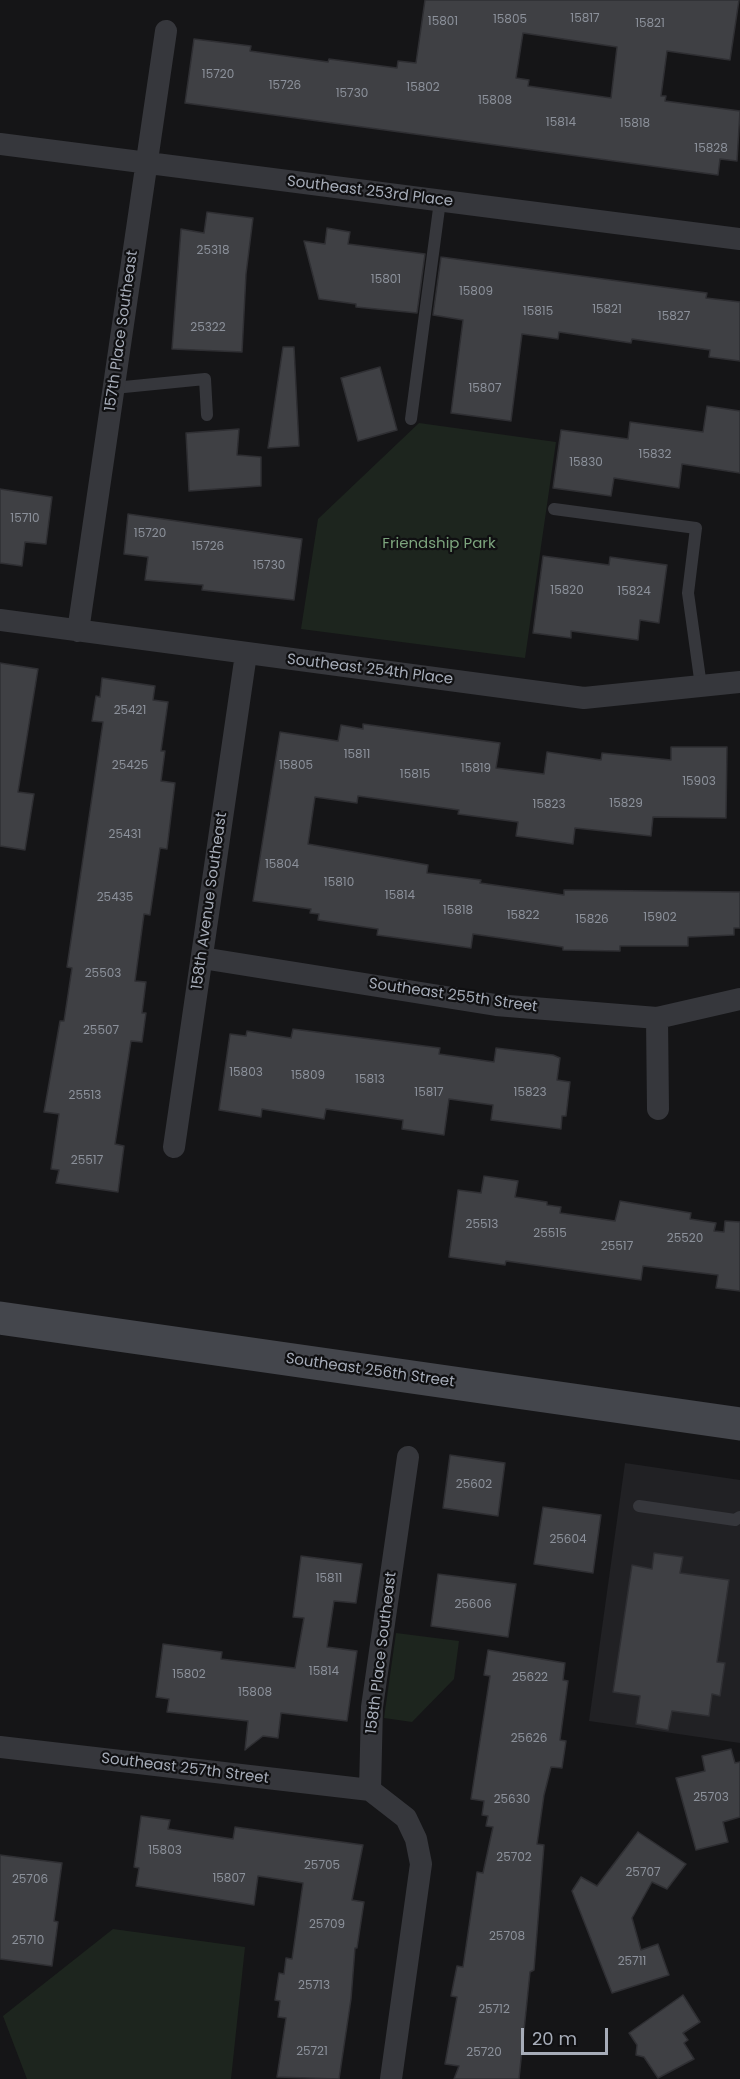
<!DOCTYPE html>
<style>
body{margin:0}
#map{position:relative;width:740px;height:2079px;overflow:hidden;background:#151517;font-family:Poppins,sans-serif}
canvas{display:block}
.scale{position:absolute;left:521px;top:2028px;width:87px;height:27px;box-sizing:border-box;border:3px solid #a6acb8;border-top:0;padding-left:8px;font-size:18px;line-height:21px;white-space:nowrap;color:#a6acb8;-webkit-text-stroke:4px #101012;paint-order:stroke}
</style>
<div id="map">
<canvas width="740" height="2079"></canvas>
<div class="scale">20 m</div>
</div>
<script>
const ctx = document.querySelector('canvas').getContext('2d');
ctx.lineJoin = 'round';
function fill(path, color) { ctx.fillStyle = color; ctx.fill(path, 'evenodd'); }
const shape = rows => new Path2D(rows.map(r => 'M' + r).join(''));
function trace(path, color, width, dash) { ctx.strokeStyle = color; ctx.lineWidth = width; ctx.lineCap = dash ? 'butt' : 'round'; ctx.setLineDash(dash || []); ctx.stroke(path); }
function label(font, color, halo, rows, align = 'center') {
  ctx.font = font + ' Poppins,sans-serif'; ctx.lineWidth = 4.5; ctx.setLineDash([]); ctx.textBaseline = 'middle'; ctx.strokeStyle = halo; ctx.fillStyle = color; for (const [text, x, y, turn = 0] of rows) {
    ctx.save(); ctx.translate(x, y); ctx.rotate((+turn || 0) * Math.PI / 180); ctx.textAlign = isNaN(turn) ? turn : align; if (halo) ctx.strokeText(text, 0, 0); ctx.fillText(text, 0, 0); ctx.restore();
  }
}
fill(shape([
 [625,1463,740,1480,740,1743,589,1721]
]), '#212124');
fill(shape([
 [419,423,556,442,525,658,301,629,318,519],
 [396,1633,459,1641,454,1679,412,1722,384,1718],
 [113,1929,245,1947,231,2079,27,2079,3,2016]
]), '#1d251e');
const building = shape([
 [425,0,739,0,730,60,667,51,661,96,666,96,665,101,740,111,737,161,720,159,718,175,185,103,194,39,251,46,250,51,328,62,329,59,397,68,398,61,416,63,425,0],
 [523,33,617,47,611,98,528,86,529,80,516,78,523,33],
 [207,212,253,218,246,274,242,352,172,349,181,229,204,233,207,212],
 [327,228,350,232,348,244,425,254,417,313,356,307,356,304,319,299,304,241,325,244,327,228],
 [441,257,707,293,706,298,740,302,740,361,709,357,710,350,632,339,631,343,559,332,558,339,522,334,511,421,451,413,463,320,433,315,441,257],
 [283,347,294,347,299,446,268,448,283,347],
 [380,367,397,430,358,441,341,378,380,367],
 [707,406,740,411,740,473,682,464,679,488,614,478,611,496,553,488,561,430,628,439,630,422,703,432,707,406],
 [239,429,237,455,261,457,261,486,189,491,186,433,239,429],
 [0,489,52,497,46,544,25,542,22,566,0,563,0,489],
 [128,514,302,539,294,600,202,590,203,585,145,580,148,557,124,554,128,514],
 [543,556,609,565,610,557,667,565,659,623,640,620,638,640,571,631,571,638,533,633,543,556],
 [0,663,38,669,18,792,34,794,25,850,0,846,0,663],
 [102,678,155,686,153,700,168,702,161,751,165,751,161,781,175,783,167,849,160,848,150,915,144,914,135,981,146,982,142,1013,146,1013,142,1042,131,1041,115,1144,124,1146,118,1192,56,1183,59,1170,51,1169,59,1114,44,1112,60,1021,64,1021,72,968,67,967,103,722,92,721,96,696,100,697,102,678],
 [363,724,500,743,496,768,544,774,547,752,601,760,602,753,671,760,671,747,727,747,726,818,653,817,651,836,575,828,573,844,516,836,518,822,458,814,459,810,358,796,357,803,315,797,308,844,428,865,427,873,481,880,480,883,564,895,564,890,740,892,740,928,734,928,734,935,688,937,688,946,620,946,620,951,563,950,563,947,473,934,471,948,377,935,378,929,318,920,319,914,310,913,311,909,253,901,280,732,338,741,341,725,363,729,363,724],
 [293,1029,440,1048,439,1054,494,1062,496,1048,553,1055,560,1058,557,1080,570,1082,566,1116,562,1116,561,1129,491,1120,493,1105,449,1099,444,1135,402,1129,403,1120,326,1109,324,1119,262,1109,261,1117,219,1110,230,1034,246,1036,247,1031,291,1038,293,1029],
 [484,1176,518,1181,515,1197,547,1202,547,1205,561,1207,560,1213,615,1221,620,1201,691,1213,690,1219,716,1223,714,1231,724,1232,725,1221,740,1222,740,1291,716,1288,718,1275,643,1266,641,1280,506,1261,505,1265,449,1257,458,1190,481,1193,484,1176],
 [450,1455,505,1463,498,1516,443,1508,450,1455],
 [543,1507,601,1515,593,1573,534,1564,543,1507],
 [654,1553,683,1557,680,1573,729,1580,717,1662,725,1663,720,1696,712,1694,709,1716,672,1711,668,1730,636,1724,640,1696,613,1692,632,1565,652,1569,654,1553],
 [301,1556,362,1564,356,1603,334,1601,327,1647,357,1651,347,1721,281,1713,278,1738,263,1736,245,1750,248,1721,167,1712,169,1699,156,1697,163,1644,222,1652,221,1659,295,1668,304,1618,293,1617,301,1556],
 [438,1574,516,1584,508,1637,431,1626,438,1574],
 [488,1650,565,1663,563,1680,568,1681,560,1740,566,1741,562,1768,551,1767,544,1795,537,1844,544,1845,534,1970,530,1972,519,2079,454,2079,459,2066,445,2064,457,1997,451,1996,457,1966,463,1967,477,1872,483,1873,493,1827,486,1826,488,1816,482,1815,484,1801,471,1799,490,1676,484,1675,488,1650],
 [731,1749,735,1763,740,1762,740,1817,723,1822,728,1842,696,1850,676,1778,705,1771,702,1756,731,1749],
 [141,1816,170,1820,168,1829,233,1839,235,1827,363,1845,352,1900,364,1902,357,1948,355,1948,351,1999,339,2079,277,2077,286,2018,278,2017,280,2001,275,2000,279,1973,284,1974,286,1958,292,1959,303,1883,258,1876,254,1905,136,1886,139,1868,134,1867,141,1816],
 [638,1832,686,1864,667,1889,652,1882,632,1918,641,1950,658,1944,669,1975,612,1993,572,1891,581,1877,597,1886,638,1832],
 [0,1855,62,1863,54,1921,58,1922,52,1966,0,1959,0,1855],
 [683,1995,700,2022,683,2033,688,2040,684,2043,694,2059,658,2078,644,2057,636,2055,637,2045,629,2033,683,1995]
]);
fill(building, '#3f4044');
trace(building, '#2f2f33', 1.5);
trace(shape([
 [114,388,205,379,207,415],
 [411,419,440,201],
 [554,509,696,528,688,593,701,686],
 [639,1506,735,1520,740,1517]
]), '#36373c', 12);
trace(shape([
 [0,144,740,239],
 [0,620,584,698,740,682],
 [78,631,166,31],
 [202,958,496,1005,657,1018,740,999],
 [657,1018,658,1109],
 [174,1147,246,654],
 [0,1747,370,1790,406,1818,416,1839,421,1864,391,2079],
 [370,1790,372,1707,408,1457]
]), '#36373c', 22);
trace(shape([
 [0,1318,740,1424]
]), '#44464c', 33);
label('12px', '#8c919b', null, [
 ["15817",585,19],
 ["15805",510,20],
 ["15801",443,22],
 ["15821",650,24],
 ["15720",218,75],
 ["15726",285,86],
 ["15802",423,88],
 ["15730",352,94],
 ["15808",495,101],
 ["15814",561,123],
 ["15818",635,124],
 ["15828",711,149],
 ["25318",213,251],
 ["15801",386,280],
 ["15809",476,292],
 ["15821",607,310],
 ["15815",538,312],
 ["15827",674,317],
 ["25322",208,328],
 ["15807",485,389],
 ["15832",655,455],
 ["15830",586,463],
 ["15710",25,519],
 ["15720",150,534],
 ["15726",208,547],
 ["15730",269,566],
 ["15820",567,591],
 ["15824",634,592],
 ["25421",130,711],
 ["15811",357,755],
 ["25425",130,766],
 ["15805",296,766],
 ["15819",476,769],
 ["15815",415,775],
 ["15903",699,782],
 ["15829",626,804],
 ["15823",549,805],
 ["25431",125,835],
 ["15804",282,865],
 ["15810",339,883],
 ["15814",400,896],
 ["25435",115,898],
 ["15818",458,911],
 ["15822",523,916],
 ["15902",660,918],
 ["15826",592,920],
 ["25503",103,974],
 ["25507",101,1031],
 ["15803",246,1073],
 ["15809",308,1076],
 ["15813",370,1080],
 ["15817",429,1093],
 ["15823",530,1093],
 ["25513",85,1096],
 ["25517",87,1161],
 ["25513",482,1225],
 ["25515",550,1234],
 ["25520",685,1239],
 ["25517",617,1247],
 ["25602",474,1485],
 ["25604",568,1540],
 ["15811",329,1579],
 ["25606",473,1605],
 ["15814",324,1672],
 ["15802",189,1675],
 ["25622",530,1678],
 ["15808",255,1693],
 ["25626",529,1739],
 ["25703",711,1798],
 ["25630",512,1800],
 ["15803",165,1851],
 ["25702",514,1858],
 ["25705",322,1866],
 ["25707",643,1873],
 ["15807",229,1879],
 ["25706",30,1880],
 ["25709",327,1925],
 ["25708",507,1937],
 ["25710",28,1941],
 ["25711",632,1962],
 ["25713",314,1986],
 ["25712",494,2010],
 ["25721",312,2052],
 ["25720",484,2053]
]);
label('15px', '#a6acb8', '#101012', [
 ["Southeast 253rd Place",370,192,7],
 ["157th Place Southeast",122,331,-82],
 ["Southeast 254th Place",370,670,7],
 ["158th Avenue Southeast",210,901,-82],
 ["Southeast 255th Street",453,996,8],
 ["Southeast 256th Street",370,1371,8],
 ["158th Place Southeast",382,1653,-83],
 ["Southeast 257th Street",185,1769,7]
]);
label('15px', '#7ca47d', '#101012', [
 ["Friendship Park",439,544]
]);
</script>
